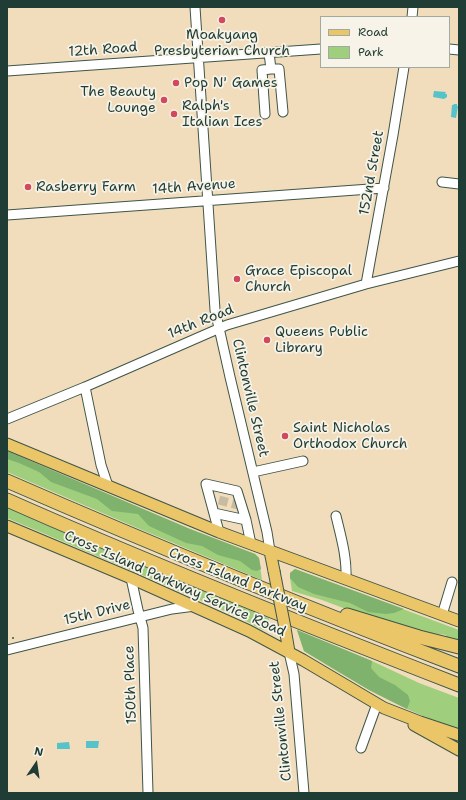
<!DOCTYPE html>
<html>
<head>
<meta charset="utf-8">
<style>
  body { margin:0 }
  #map { position:relative; width:466px; height:800px; overflow:hidden; background:#f1dcbc; font-family:"Shantell Sans",sans-serif }
  canvas { display:block }
  .frame { position:absolute; inset:0; border:8px solid #1f3d34; pointer-events:none }
  .legend { position:absolute; left:320px; top:16px; width:130px; height:52px; box-sizing:border-box; background:#f7f3e8; border:1px solid #a1aaa0; margin:0; padding:5px 7px; list-style:none; font-size:12px; color:#1f3d34 }
  .legend li { display:flex; align-items:center; gap:8px; height:20px }
  .legend b { width:20px; border:1px solid #a1aaa0 }
  .north { position:absolute; left:16px; top:744px; width:40px; height:40px; -webkit-text-stroke:3px #f7f3e8; paint-order:stroke; rotate:13deg; font-size:11px; font-weight:700; line-height:16px; text-align:center; color:#1f3d34 }
  .north::after { content:''; display:block; margin:auto; width:14px; height:18px; background:#1f3d34; clip-path:polygon(50% 0,100% 100%,50% 72%,0 100%) }
</style>
</head>
<body>
<div id="map">
<canvas width="466" height="800"></canvas>
<div class="frame"></div>
<ul class="legend">
<li><b style="height:5px;background:#ebc669"></b>Road</li>
<li><b style="height:11px;background:#9fcf7d"></b>Park</li>
</ul>
<div class="north">N</div>
</div>
<script>
const c = document.querySelector('canvas').getContext('2d');
c.lineJoin = 'round';
function fillPath(path, color) { c.fillStyle = color; c.fill(path, 'evenodd'); }
function stroke(path, color, width, dash) { c.strokeStyle = color; c.lineWidth = width; c.lineCap = dash ? 'butt' : 'round'; c.setLineDash(dash || []); c.stroke(path); }
function write(font, color, halo, rows, align = 'center') {
  c.font = font + ' "Shantell Sans",sans-serif'; c.lineWidth = 3.5; c.setLineDash([]); c.textBaseline = 'middle'; c.strokeStyle = halo; c.fillStyle = color; for (const [text, x, y, turn = 0] of rows) {
    c.save(); c.translate(x, y); c.rotate((+turn || 0) * Math.PI / 180); c.textAlign = isNaN(turn) ? turn : align; if (halo) c.strokeText(text, 0, 0); c.fillText(text, 0, 0); c.restore();
  }
}
fillPath(new Path2D(`
  M7 451 190 529 255 554 259 558 262 580 135 527 7 472Z
  M7 508 100 548 269 618C270 625 270 629 263 630L236 616 147 577 7 518Z
  M295 569 459 630V643L446 640V635L422 632 359 614 322 600 292 591 290 578V573Z
  M297 630 372 661 419 683 459 698V729C403 712 353 681 304 651Z`), '#9fcf7d');
fillPath(new Path2D(`
  M7 451 190 529 255 554 259 558 261 569 257 571 252 570 240 561 218 555 202 546 186 543 149 526 138 514 112 511 97 499 51 482 39 472 19 463 7 459Z
  M295 569 404 609 394 613 386 614 368 612 350 603 314 594 298 587 290 578V573Z
  M297 630 372 661 371 668 379 677 395 685 408 695 410 701 407 709 369 690 304 651Z`), '#7fb26c');
fillPath(new Path2D(`
  M434 91 446 92 445 94H447V97L444 99 433 97Z
  M454 104H457V106H458L456 118 451 117 452 105H453Z
  M86 741H99L98 748H86Z
  M69 742 70 749H57V743Z`), '#55c3c9');
stroke(new Path2D(`
  M219 500 238 505`), '#c7bca1', 9, [9, 4.5]);
const minor = new Path2D(`
  M195 7 215 310 230 377 267 532 270 551
  M412 17 413 7
  M449 49 459 50
  M271 69H279L283 112
  M7 71 321 49
  M265 114 262 70 271 69 269 53
  M442 182 459 184
  M7 215 384 188
  M366 284 393 135 404 67
  M85 387 101 465 108 486
  M7 419 85 387 227 325 366 284 459 261
  M253 472 303 461
  M214 513 246 520
  M336 516C341 537 347 557 346 579
  M219 532 206 484 237 491 246 520 251 544
  M131 578 138 610 143 628 148 793
  M442 615 452 582
  M7 650 172 609 195 606
  M289 652 294 674 304 793
  M361 748 377 704`);
const major = new Path2D(`
  M7 444 219 532 459 621
  M7 526 131 578 249 631 303 660 384 708 420 722 459 735
  M270 551 274 571
  M285 628 289 652
  M414 725 459 750`);
const highway = new Path2D(`
  M7 481C156 546 307 608 459 666
  M7 500C156 566 307 626 459 685
  M347 615 419 637 459 647`);
stroke(minor, '#3e5548', 11);
stroke(major, '#3e5548', 13);
stroke(highway, '#3e5548', 15);
stroke(new Path2D(`
  M12 638H14`), '#3e5548', 1.5, [3, 3]);
stroke(minor, '#fff', 9);
stroke(major, '#ebc669', 11);
stroke(highway, '#ebc669', 13);
const majorBridge = new Path2D(`
  M274 571 285 628`);
stroke(majorBridge, '#3e5548', 13, []);
stroke(majorBridge, '#ebc669', 11);
for (const [x, y, r, color] of [
  [222,20,4,"#d1495b"],
  [176,83,4,"#d1495b"],
  [164,100,4,"#d1495b"],
  [174,114,4,"#d1495b"],
  [28,187,4,"#d1495b"],
  [237,279,4,"#d1495b"],
  [267,340,4,"#d1495b"],
  [285,436,4,"#d1495b"]
]) { const dot = new Path2D(); dot.arc(x, y, r, 0, 2 * Math.PI); c.fillStyle = color; c.fill(dot); stroke(dot, '#f7f3e8', 1.5); }
write('14px', '#1f3d34', '#f7f3e8', [
  ["Moakyang",222,35,"center"],
  ["Presbyterian Church",222,51,"center"],
  ["Pop N' Games",184,83],
  ["The Beauty",156,92,"right"],
  ["Lounge",156,108,"right"],
  ["Ralph's",182,106],
  ["Italian Ices",182,122],
  ["Rasberry Farm",36,187],
  ["Grace Episcopal",245,271],
  ["Church",245,287],
  ["Queens Public",275,332],
  ["Library",275,348],
  ["Saint Nicholas",293,428],
  ["Orthodox Church",293,444]
], 'left');
write('14px', '#1f3d34', '#f7f3e8', [
  ["12th Road",103,50,-4],
  ["152nd Street",372,173,-80],
  ["14th Avenue",194,187,-4],
  ["14th Road",201,322,-22],
  ["Clintonville Street",250,398,77],
  ["Cross Island Parkway",238,580,22],
  ["Cross Island Parkway Service Road",175,584,24],
  ["15th Drive",97,613,-14],
  ["150th Place",131,685,-92],
  ["Clintonville Street",281,721,-96]
]);
</script>
</body>
</html>
